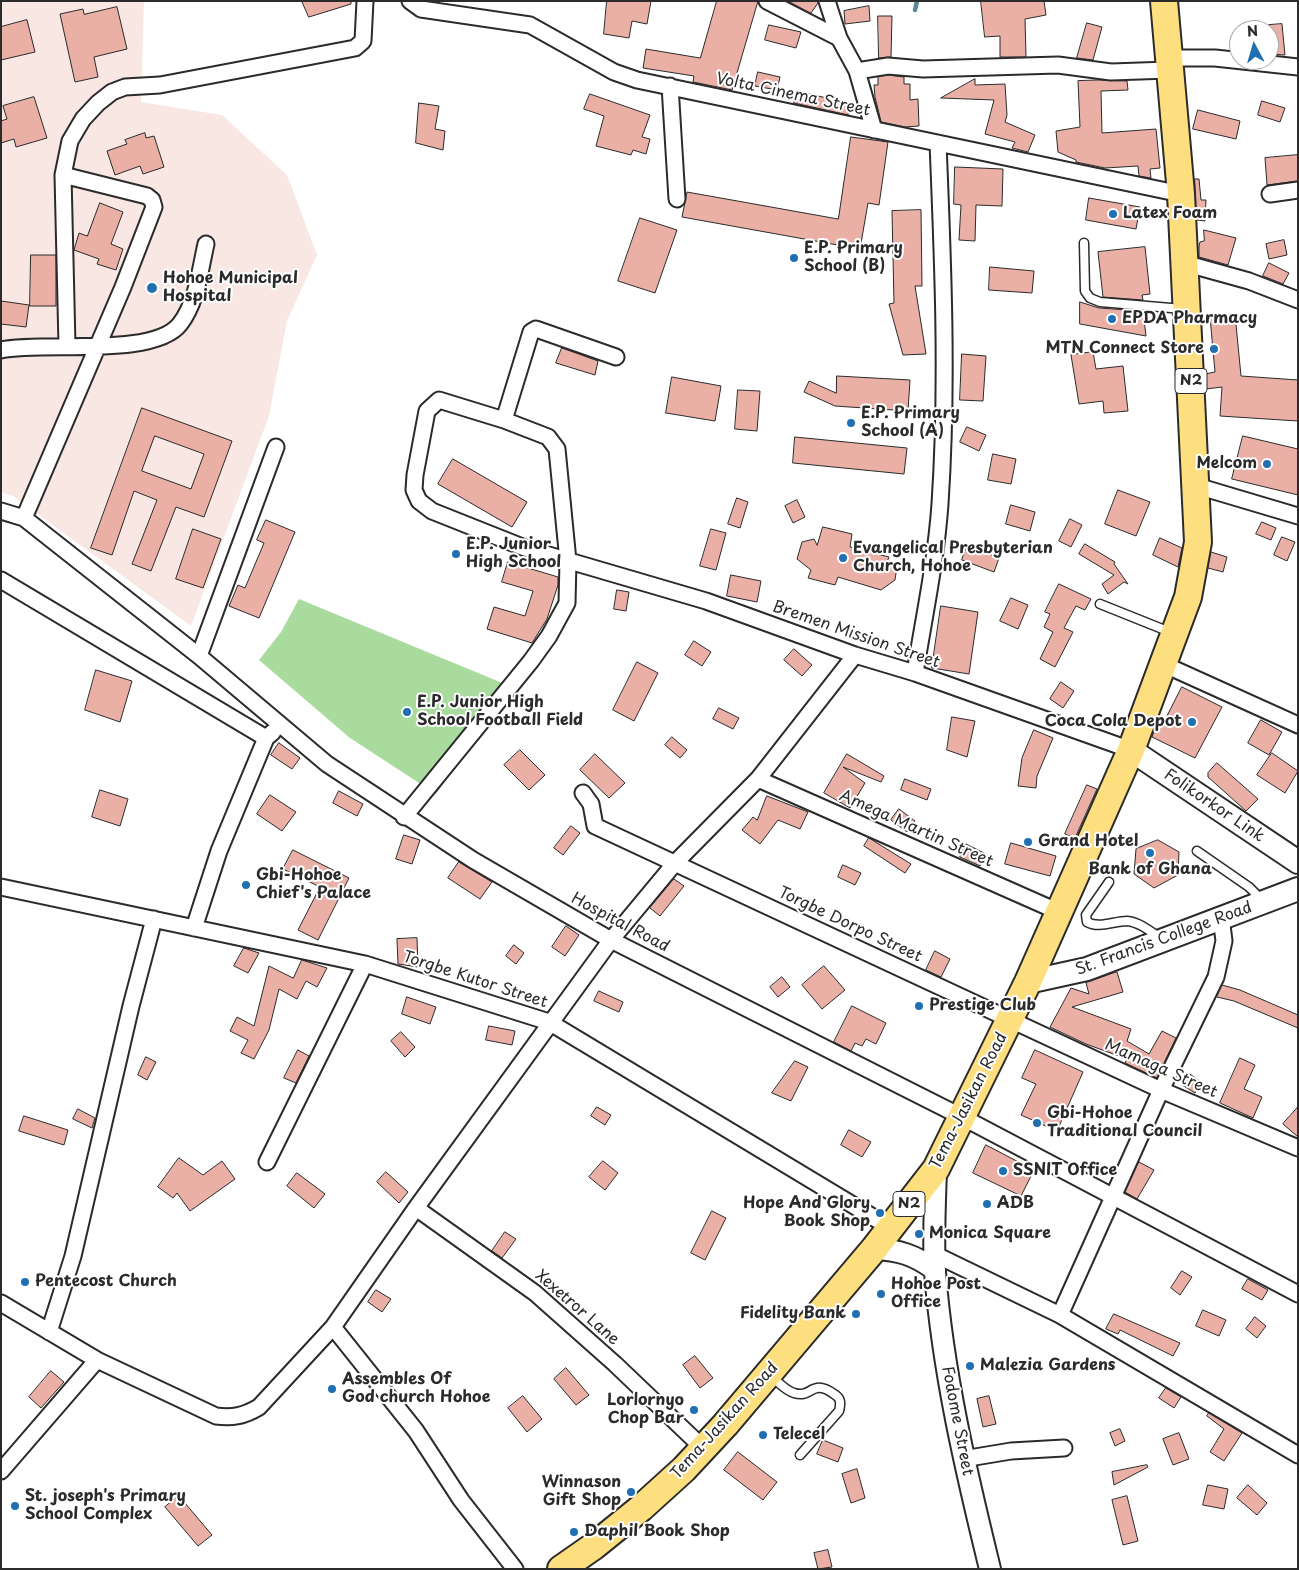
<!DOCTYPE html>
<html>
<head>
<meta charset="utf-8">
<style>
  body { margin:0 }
  #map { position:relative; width:1299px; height:1570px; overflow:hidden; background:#fff; font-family:"Playpen Sans",sans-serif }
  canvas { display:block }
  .frame { position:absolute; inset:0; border:2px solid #2b2b2b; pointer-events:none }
  .north { position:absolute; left:1229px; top:20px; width:50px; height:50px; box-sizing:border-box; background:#fff; border:1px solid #aaa; border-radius:50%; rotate:354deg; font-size:14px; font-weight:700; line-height:20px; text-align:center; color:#2b2b2b }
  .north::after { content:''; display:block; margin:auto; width:18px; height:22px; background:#1f6fb2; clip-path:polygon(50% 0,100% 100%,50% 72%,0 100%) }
</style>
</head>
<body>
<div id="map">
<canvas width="1299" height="1570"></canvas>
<div class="frame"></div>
<div class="north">N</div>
</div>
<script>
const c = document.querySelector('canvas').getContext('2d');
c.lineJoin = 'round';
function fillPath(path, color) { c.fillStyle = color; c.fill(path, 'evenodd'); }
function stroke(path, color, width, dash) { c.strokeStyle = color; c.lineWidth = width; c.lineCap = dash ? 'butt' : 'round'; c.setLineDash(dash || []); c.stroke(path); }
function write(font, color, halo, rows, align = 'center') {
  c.font = font + ' "Playpen Sans",sans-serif'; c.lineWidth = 4; c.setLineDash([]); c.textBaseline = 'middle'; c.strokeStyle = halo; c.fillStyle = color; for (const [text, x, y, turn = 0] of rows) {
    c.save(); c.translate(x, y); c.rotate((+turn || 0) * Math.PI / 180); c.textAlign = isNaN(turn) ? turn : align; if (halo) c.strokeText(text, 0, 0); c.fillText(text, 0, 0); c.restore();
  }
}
fillPath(new Path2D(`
  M1 1H144L141 102 222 115 287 175 317 255 287 321 269 416 191 626 13 496 1 492Z`), '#f9e7e4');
fillPath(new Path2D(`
  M299 599 512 687 436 794 350 738 259 660 281 632Z`), '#a8db9d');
stroke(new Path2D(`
  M915 10 917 1`), '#5a8893', 4.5);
const building = new Path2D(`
  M302 1H351V4L309 17Z
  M607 1H651L647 24 632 21 629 38 604 34Z
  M717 1H758L732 90 693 82 694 76 643 68 646 49 700 58Z
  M788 1H818V3L811 13Z
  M981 1H1044L1046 15 1025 19 1026 57H1000V36L985 37Z
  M869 6 870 21 845 24 844 11Z
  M117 7 127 49 94 57 98 77 75 82 60 14 83 9 84 14Z
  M878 16H892L891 57 879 58Z
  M27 20 35 52 1 60V27Z
  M1087 23 1102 27 1093 60 1077 58Z
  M1282 24 1285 55 1269 54V25Z
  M769 25 801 32 796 48 765 40Z
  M758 72 780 77 777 90 755 86Z
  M888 75 904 77V84H910V100L918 99 919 126 905 127 881 122 875 97 874 85H878V77Z
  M975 79V85L1005 84 1007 115 1005 122 1035 135 1028 152 1012 148 1015 142 985 134 994 100 941 98Z
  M1099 80 1127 81 1128 90 1101 91 1102 133 1156 129 1160 168 1150 169 1151 178 1139 176 1138 166 1105 168 1076 162V160L1058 152 1056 131 1080 127 1078 81Z
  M796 91 849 103 848 115 794 103Z
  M590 94 650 115 642 137 650 139 646 154 633 150 631 155 596 146 604 116 584 109Z
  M34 97 47 138 16 147 14 139 1 143V121L7 119 3 106Z
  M1262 101 1285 108 1280 122 1258 115Z
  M419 103 439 106 435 129 445 131 443 150 416 143Z
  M1198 110 1240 121 1236 139 1193 129Z
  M145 133 146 138 154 136 164 167 143 174 140 166 115 175 107 151 127 144 125 140Z
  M851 137 888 142 879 205 868 203 860 249 682 217 687 192 838 219Z
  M1298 155V181L1267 185 1265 158Z
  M955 167 1003 169 1002 206 976 205 975 241 959 240 961 205 954 204Z
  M1195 179H1199L1201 200H1206L1205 221 1197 220Z
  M1089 198 1140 207 1136 229 1086 220Z
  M100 203 123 212 111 244 123 249 116 270 97 264 99 259 74 250 79 233 87 236Z
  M921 210 922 286H915L926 354 903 355 889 304 894 303 892 211Z
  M640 218 677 230 655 293 618 281Z
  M1204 230 1236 238 1228 265 1199 257V246L1200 242 1204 241Z
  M1284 240 1287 255 1269 259 1266 244Z
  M1145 247 1150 294 1142 295 1143 300 1103 297 1098 252Z
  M31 255H56V306H30Z
  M1269 263 1289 273 1283 284 1263 276Z
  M990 267 1034 271 1032 293 989 290Z
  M1 301 29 305 26 327 1 324Z
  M1080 302 1099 308 1143 311 1146 336 1080 324Z
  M1235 314 1241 376 1298 380V421L1220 416 1222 387 1206 389 1205 374 1215 372 1210 317Z
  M562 348 598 361 595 375 556 363Z
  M1093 352 1096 369 1123 366 1128 411 1104 413 1103 401 1079 404 1071 355Z
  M962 354 986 356 983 401 960 400Z
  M837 376 910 380 908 411 835 406 804 392 809 381 836 393Z
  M672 377 721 386 715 421 666 413Z
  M738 390 760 391 757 431 735 429Z
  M142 408 232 441 204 517 176 507 151 571 132 564 157 500 134 491 112 555 91 548ZM155 436 204 454 191 489 142 471Z
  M967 427 986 435 979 451 960 442Z
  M1243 436 1298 449V495L1232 479Z
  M795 437 907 448 904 474 793 463Z
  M993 454 1016 459 1011 484 988 480Z
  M453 459 527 502 512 527 438 484Z
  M1118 490 1150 502 1136 536 1105 524Z
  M737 498 748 502 740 528 728 524Z
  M797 500 805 517 793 523 785 506Z
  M1011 505 1035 512 1030 531 1006 524Z
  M1070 519 1082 525 1071 547 1059 541Z
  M266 520 295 532 259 618 229 606 238 585 245 588 264 543 257 540Z
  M1262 522 1276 528 1271 540 1256 534Z
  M823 527 852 534 850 547 889 557 887 562 897 566 895 580 881 590 838 577 835 585 808 578 811 570 797 559 802 542 814 539 817 545Z
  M193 529 221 539 203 588 176 579Z
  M711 529 726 533 716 570 700 566Z
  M1282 537 1295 542 1287 561 1274 555Z
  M1160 538 1182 548 1178 567 1153 555Z
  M1085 544 1115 562 1114 564 1128 584 1124 582 1108 594 1102 584 1114 575 1079 554Z
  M967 546 999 558 994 572 962 560Z
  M1211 552 1227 557 1223 572 1208 568Z
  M508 562 558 577V585L547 619 532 643 487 629 494 607 525 616 533 591 502 582Z
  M731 575 761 581 757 602 727 596Z
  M1059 584 1091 599 1085 610 1076 606 1064 628 1073 632 1055 667 1040 659 1053 632 1044 627 1050 614 1045 612Z
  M617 590 629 592 626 611 614 609Z
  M1011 598 1028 605 1018 629 1000 621Z
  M941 606 978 612 969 674 932 668Z
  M694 641 711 652 702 666 685 655Z
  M794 649 812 665 802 676 784 660Z
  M637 662 658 673 634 721 613 710Z
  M96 670 132 681 120 722 85 710Z
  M1061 682 1074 691 1063 708 1050 699Z
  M1182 687 1222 707 1195 758 1152 737 1159 718 1164 721Z
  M719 708 739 718 733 729 713 719Z
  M952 717 975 721 967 757 947 750Z
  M1261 720 1282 732 1269 755 1248 743Z
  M1034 730 1053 738 1037 776 1036 788 1018 786 1022 758Z
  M672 737 687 750 680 758 665 745Z
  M279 743 300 758 292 769 271 755Z
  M520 750 545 775 529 790 504 765Z
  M1272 753 1298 771 1285 793 1257 775Z
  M595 754 625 783 609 798 580 770Z
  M847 754 884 776 881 782 843 767 865 783 850 808 824 793Z
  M1217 763 1258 799 1246 811 1208 777V773Z
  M905 779 931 789 927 800 901 790Z
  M1087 785 1097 789 1075 838 1065 834Z
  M100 790 128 799 120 826 92 817Z
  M339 791 363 804 357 816 333 803Z
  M270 795 296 812 282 831 257 814Z
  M767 796 808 812 800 829 778 820 760 844 742 830 753 817 757 820Z
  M899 809 915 821 907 832 891 820Z
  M571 826 580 833 563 855 554 848Z
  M404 835 420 840 412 864 396 859Z
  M869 838 911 864 905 873 864 846Z
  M1158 840 1179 852 1178 875 1154 888 1134 874 1136 849Z
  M1011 843 1056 856 1050 876 1005 864Z
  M966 844 986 854 980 866 960 857Z
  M293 850 349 878 318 940 298 930 320 887 283 869Z
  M459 862 492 882 480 899 448 878Z
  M843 865 861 873 855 885 838 877Z
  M674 879 684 886 660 916 650 908Z
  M566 926 579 935 565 956 552 947Z
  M417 938 418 967 398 964 397 939Z
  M514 945 524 953 516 964 506 956Z
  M244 948 259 953 248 973 234 966Z
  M935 951 950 959 941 977 926 970Z
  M302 960 327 968 317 987 306 981 297 999 279 989 269 1030 254 1059 241 1053 248 1040 230 1031 237 1017 254 1026 269 966 293 978Z
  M824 966 845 990 822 1009 802 985Z
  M1117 972 1123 992 1072 1007 1131 1029 1127 1041 1149 1054 1162 1031 1176 1038 1157 1078 1125 1063 1127 1059 1086 1044 1050 1027 1071 988 1089 994 1086 983Z
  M782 977 790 987 778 997 770 987Z
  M1222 985 1240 990 1298 1015V1028L1234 1001 1217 997Z
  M599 991 623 1002 619 1012 594 1001Z
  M407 997 436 1007 430 1024 402 1014Z
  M852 1006 886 1023 876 1044 866 1039 862 1046 855 1043 851 1051 834 1042Z
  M489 1026 515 1031 512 1045 486 1040Z
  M401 1032 415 1047 405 1057 391 1041Z
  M298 1050 309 1056 296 1083 284 1078Z
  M1035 1050 1083 1072 1057 1131 1021 1115 1036 1084 1022 1078Z
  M146 1057 156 1062 147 1080 138 1075Z
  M1240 1058 1255 1065 1244 1089 1262 1097 1253 1118 1220 1103Z
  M795 1061 808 1067 791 1101 772 1093Z
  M1190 1074 1202 1083 1195 1093 1182 1085Z
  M597 1107 611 1115 605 1125 591 1116Z
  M1298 1107V1137L1283 1124Z
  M78 1109 95 1118 92 1128 73 1119Z
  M24 1116 68 1130 64 1145 19 1131Z
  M849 1130 871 1142 862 1157 841 1145Z
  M986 1145 1034 1170 1021 1196 973 1173Z
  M179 1158 203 1175 222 1161 235 1179 190 1211 177 1193 173 1198 158 1187Z
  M603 1161 618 1173 605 1190 589 1177Z
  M1139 1162 1154 1170 1137 1199 1125 1192Z
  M386 1172 408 1192 399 1203 377 1182Z
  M297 1173 325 1194 314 1208 287 1186Z
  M712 1211 726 1218 705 1260 691 1253Z
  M505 1232 516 1239 502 1258 492 1251Z
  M1182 1271 1192 1277 1180 1295 1171 1288Z
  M1248 1279 1268 1290 1262 1300 1242 1289Z
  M376 1290 391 1299 382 1312 368 1302Z
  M1203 1310 1226 1320 1219 1336 1196 1326Z
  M1114 1314 1180 1343 1173 1356 1120 1330 1118 1334 1106 1329Z
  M1255 1317 1266 1326 1257 1338 1246 1329Z
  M695 1356 713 1378 700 1388 683 1365Z
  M566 1368 589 1395 576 1405 554 1379Z
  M51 1371 64 1382 41 1408 29 1397Z
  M1166 1388 1181 1397 1174 1408 1159 1398Z
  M523 1396 542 1419 527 1432 508 1408Z
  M989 1396 996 1424 983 1427 977 1399Z
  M1209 1413 1242 1433 1224 1461 1210 1452 1224 1429 1207 1416Z
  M1120 1429 1125 1441 1115 1446 1110 1433Z
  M1179 1433 1189 1459 1173 1465 1163 1439Z
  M823 1440 843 1448 838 1462 817 1454Z
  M738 1452 777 1482 763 1500 724 1470Z
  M1147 1465 1148 1467 1114 1485 1112 1472Z
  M857 1469 865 1498 851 1503 842 1474Z
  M1208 1485 1228 1489 1224 1509 1203 1505Z
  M1248 1485 1267 1503 1257 1515 1237 1498Z
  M179 1496 212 1535 198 1546 165 1507Z
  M1127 1496 1138 1541 1123 1545 1112 1500Z
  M828 1550 832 1567 818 1569 814 1553Z`);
fillPath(building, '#eab0a6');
stroke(building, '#2b2b2b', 1);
const service = new Path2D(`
  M1084 243 1085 291 1090 298 1100 302 1183 309
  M1100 604 1170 632
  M1197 851 1249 887 1262 900
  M1109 882 1086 915 1087 922C1099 929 1114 921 1127 921 1139 922 1150 931 1160 938
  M772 1377C778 1382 786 1391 794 1393 812 1399 811 1378 834 1394 841 1398 841 1403 839 1411L800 1455`);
const minor = new Path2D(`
  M410 1 421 9 530 25 614 72 637 80 1181 194
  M767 1 839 38 857 71 874 130
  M827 1 839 38
  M1168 58H1215L1298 67
  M857 71 888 66 923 69 1058 65 1111 72 1169 70
  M670 86 677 199
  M1270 194 1298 190
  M1184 263 1249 281 1298 300
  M67 346 63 175 70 141 83 119 98 103 112 92 125 87 160 85 355 48 363 41 365 1
  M1 350C43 341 154 358 180 324 197 302 200 270 206 244
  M616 357 536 329 531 332 504 420 439 400 427 411 415 475 414 490 419 501 432 511 525 548 706 601 855 655 915 673 1131 750
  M1197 486 1298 516
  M1 511 24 518 199 656 327 764 473 860 611 940 962 1117 1298 1294
  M24 518 123 287 154 207 152 200 147 196 63 175
  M1 580 266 738
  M199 656 276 447
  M1163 664 1298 725
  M915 673C924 617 936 561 940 504 948 384 943 264 938 143
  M758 779 1059 912
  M583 793 591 804 595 826 1161 1090 1298 1148
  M404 817 531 661 549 636 567 603 568 561 557 449 548 437 504 420
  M1 887 365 964 549 1022 891 1228
  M194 928 219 851 266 738 273 732
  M267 1162 365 964
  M416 1208 535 1293 615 1364 703 1448
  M934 1254 1060 1315 1298 1455
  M1 1303 97 1360 216 1416C233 1418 244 1416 259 1407L333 1327 416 1208 611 940 675 863 758 779 855 655
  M1060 1315 1161 1090 1216 977 1224 941 1221 917
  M333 1327 416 1431 461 1500 515 1569
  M49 1332 73 1256 131 1006 154 919
  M963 1459 1011 1451 1064 1448
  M1 1471 97 1360`);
const tertiary = new Path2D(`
  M936 1169C935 1204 933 1238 935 1272 943 1373 966 1471 990 1569
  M874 1249C899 1250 915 1255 935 1270`);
const secondary = new Path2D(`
  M1131 750 1298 862
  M1028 982 1087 969 1298 889`);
const trunk = new Path2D(`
  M561 1569 594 1546 641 1508 684 1469 725 1425 874 1249 936 1169 1028 982 1131 750 1188 597 1198 542 1181 194 1164 1`);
stroke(service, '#2b2b2b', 11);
stroke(minor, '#2b2b2b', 19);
stroke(tertiary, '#2b2b2b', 24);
stroke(secondary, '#2b2b2b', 26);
stroke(trunk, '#2b2b2b', 30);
stroke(service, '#fff', 8);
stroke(minor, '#fff', 15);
stroke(tertiary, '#fff', 20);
stroke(secondary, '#fff', 22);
stroke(trunk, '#fedf80', 26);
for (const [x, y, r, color] of [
  [1113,214,5,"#1f6fb2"],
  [794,258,5,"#1f6fb2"],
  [152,288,6,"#1f6fb2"],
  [1112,319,5,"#1f6fb2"],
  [1214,349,5,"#1f6fb2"],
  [851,423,5,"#1f6fb2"],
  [1267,464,5,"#1f6fb2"],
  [456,554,5,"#1f6fb2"],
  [843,558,5,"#1f6fb2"],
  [407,712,5,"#1f6fb2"],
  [1192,722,5,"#1f6fb2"],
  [1028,842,5,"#1f6fb2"],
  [1150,853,5,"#1f6fb2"],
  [246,885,5,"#1f6fb2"],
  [919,1006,5,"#1f6fb2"],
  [1037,1123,5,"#1f6fb2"],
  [1003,1171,5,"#1f6fb2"],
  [987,1204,5,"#1f6fb2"],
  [880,1213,5,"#1f6fb2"],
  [919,1234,5,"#1f6fb2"],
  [25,1282,5,"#1f6fb2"],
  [881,1294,5,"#1f6fb2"],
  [856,1314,5,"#1f6fb2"],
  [970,1366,5,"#1f6fb2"],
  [332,1389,5,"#1f6fb2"],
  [694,1410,5,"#1f6fb2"],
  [763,1435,5,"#1f6fb2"],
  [631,1492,5,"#1f6fb2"],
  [15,1506,5,"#1f6fb2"],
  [574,1532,5,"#1f6fb2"]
]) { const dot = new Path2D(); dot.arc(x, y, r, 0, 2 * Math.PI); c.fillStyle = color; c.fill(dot); stroke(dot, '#fff', 2); }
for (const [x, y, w] of [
  [1191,381,32],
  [909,1204,32]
]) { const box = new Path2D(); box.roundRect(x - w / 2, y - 12.5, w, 25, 4); c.fillStyle = '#fff'; c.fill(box); stroke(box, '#2b2b2b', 1); }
write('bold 15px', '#2b2b2b', null, [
  ["N2",1191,381],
  ["N2",909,1204]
]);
write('16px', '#2b2b2b', '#fff', [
  ["Volta Cinema Street",793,95,12],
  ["Bremen Mission Street",856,635,19],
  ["Folikorkor Link",1214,806,34],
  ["Amega Martin Street",916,829,24],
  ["Hospital Road",620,923,28],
  ["Torgbe Dorpo Street",850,925,25],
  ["St. Francis College Road",1164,939,-20],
  ["Torgbe Kutor Street",475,980,18],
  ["Mamaga Street",1161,1069,24],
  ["Tema-Jasikan Road",969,1101,-63],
  ["Xexetror Lane",577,1308,41],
  ["Tema-Jasikan Road",725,1421,-48],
  ["Fodome Street",957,1421,79]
]);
write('bold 16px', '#2b2b2b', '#fff', [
  ["Latex Foam",1123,214],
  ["E.P. Primary",804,249],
  ["School (B)",804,267],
  ["Hohoe Municipal",163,279],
  ["Hospital",163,297],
  ["EPDA Pharmacy",1122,319],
  ["MTN Connect Store",1204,349,"right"],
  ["E.P. Primary",861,414],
  ["School (A)",861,432],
  ["Melcom",1257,464,"right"],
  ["E.P. Junior",466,545],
  ["High School",466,563],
  ["Evangelical Presbyterian",853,549],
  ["Church, Hohoe",853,567],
  ["E.P. Junior High",417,703],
  ["School Football Field",417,721],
  ["Coca Cola Depot",1182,722,"right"],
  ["Grand Hotel",1038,842],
  ["Bank of Ghana",1150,870,"center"],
  ["Gbi-Hohoe",256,876],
  ["Chief's Palace",256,894],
  ["Prestige Club",929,1006],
  ["Gbi-Hohoe",1047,1114],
  ["Traditional Council",1047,1132],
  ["SSNIT Office",1013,1171],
  ["Hope And Glory",870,1204,"right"],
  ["Book Shop",870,1222,"right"],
  ["ADB",997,1204],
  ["Monica Square",929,1234],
  ["Pentecost Church",35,1282],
  ["Hohoe Post",891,1285],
  ["Office",891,1303],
  ["Fidelity Bank",846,1314,"right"],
  ["Malezia Gardens",980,1366],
  ["Assembles Of",342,1380],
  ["God church Hohoe",342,1398],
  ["Lorlornyo",684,1401,"right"],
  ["Chop Bar",684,1419,"right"],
  ["Telecel",773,1435],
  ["Winnason",621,1483,"right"],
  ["Gift Shop",621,1501,"right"],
  ["St. joseph's Primary",25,1497],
  ["School Complex",25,1515],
  ["Daphil Book Shop",584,1532]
], 'left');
</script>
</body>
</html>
